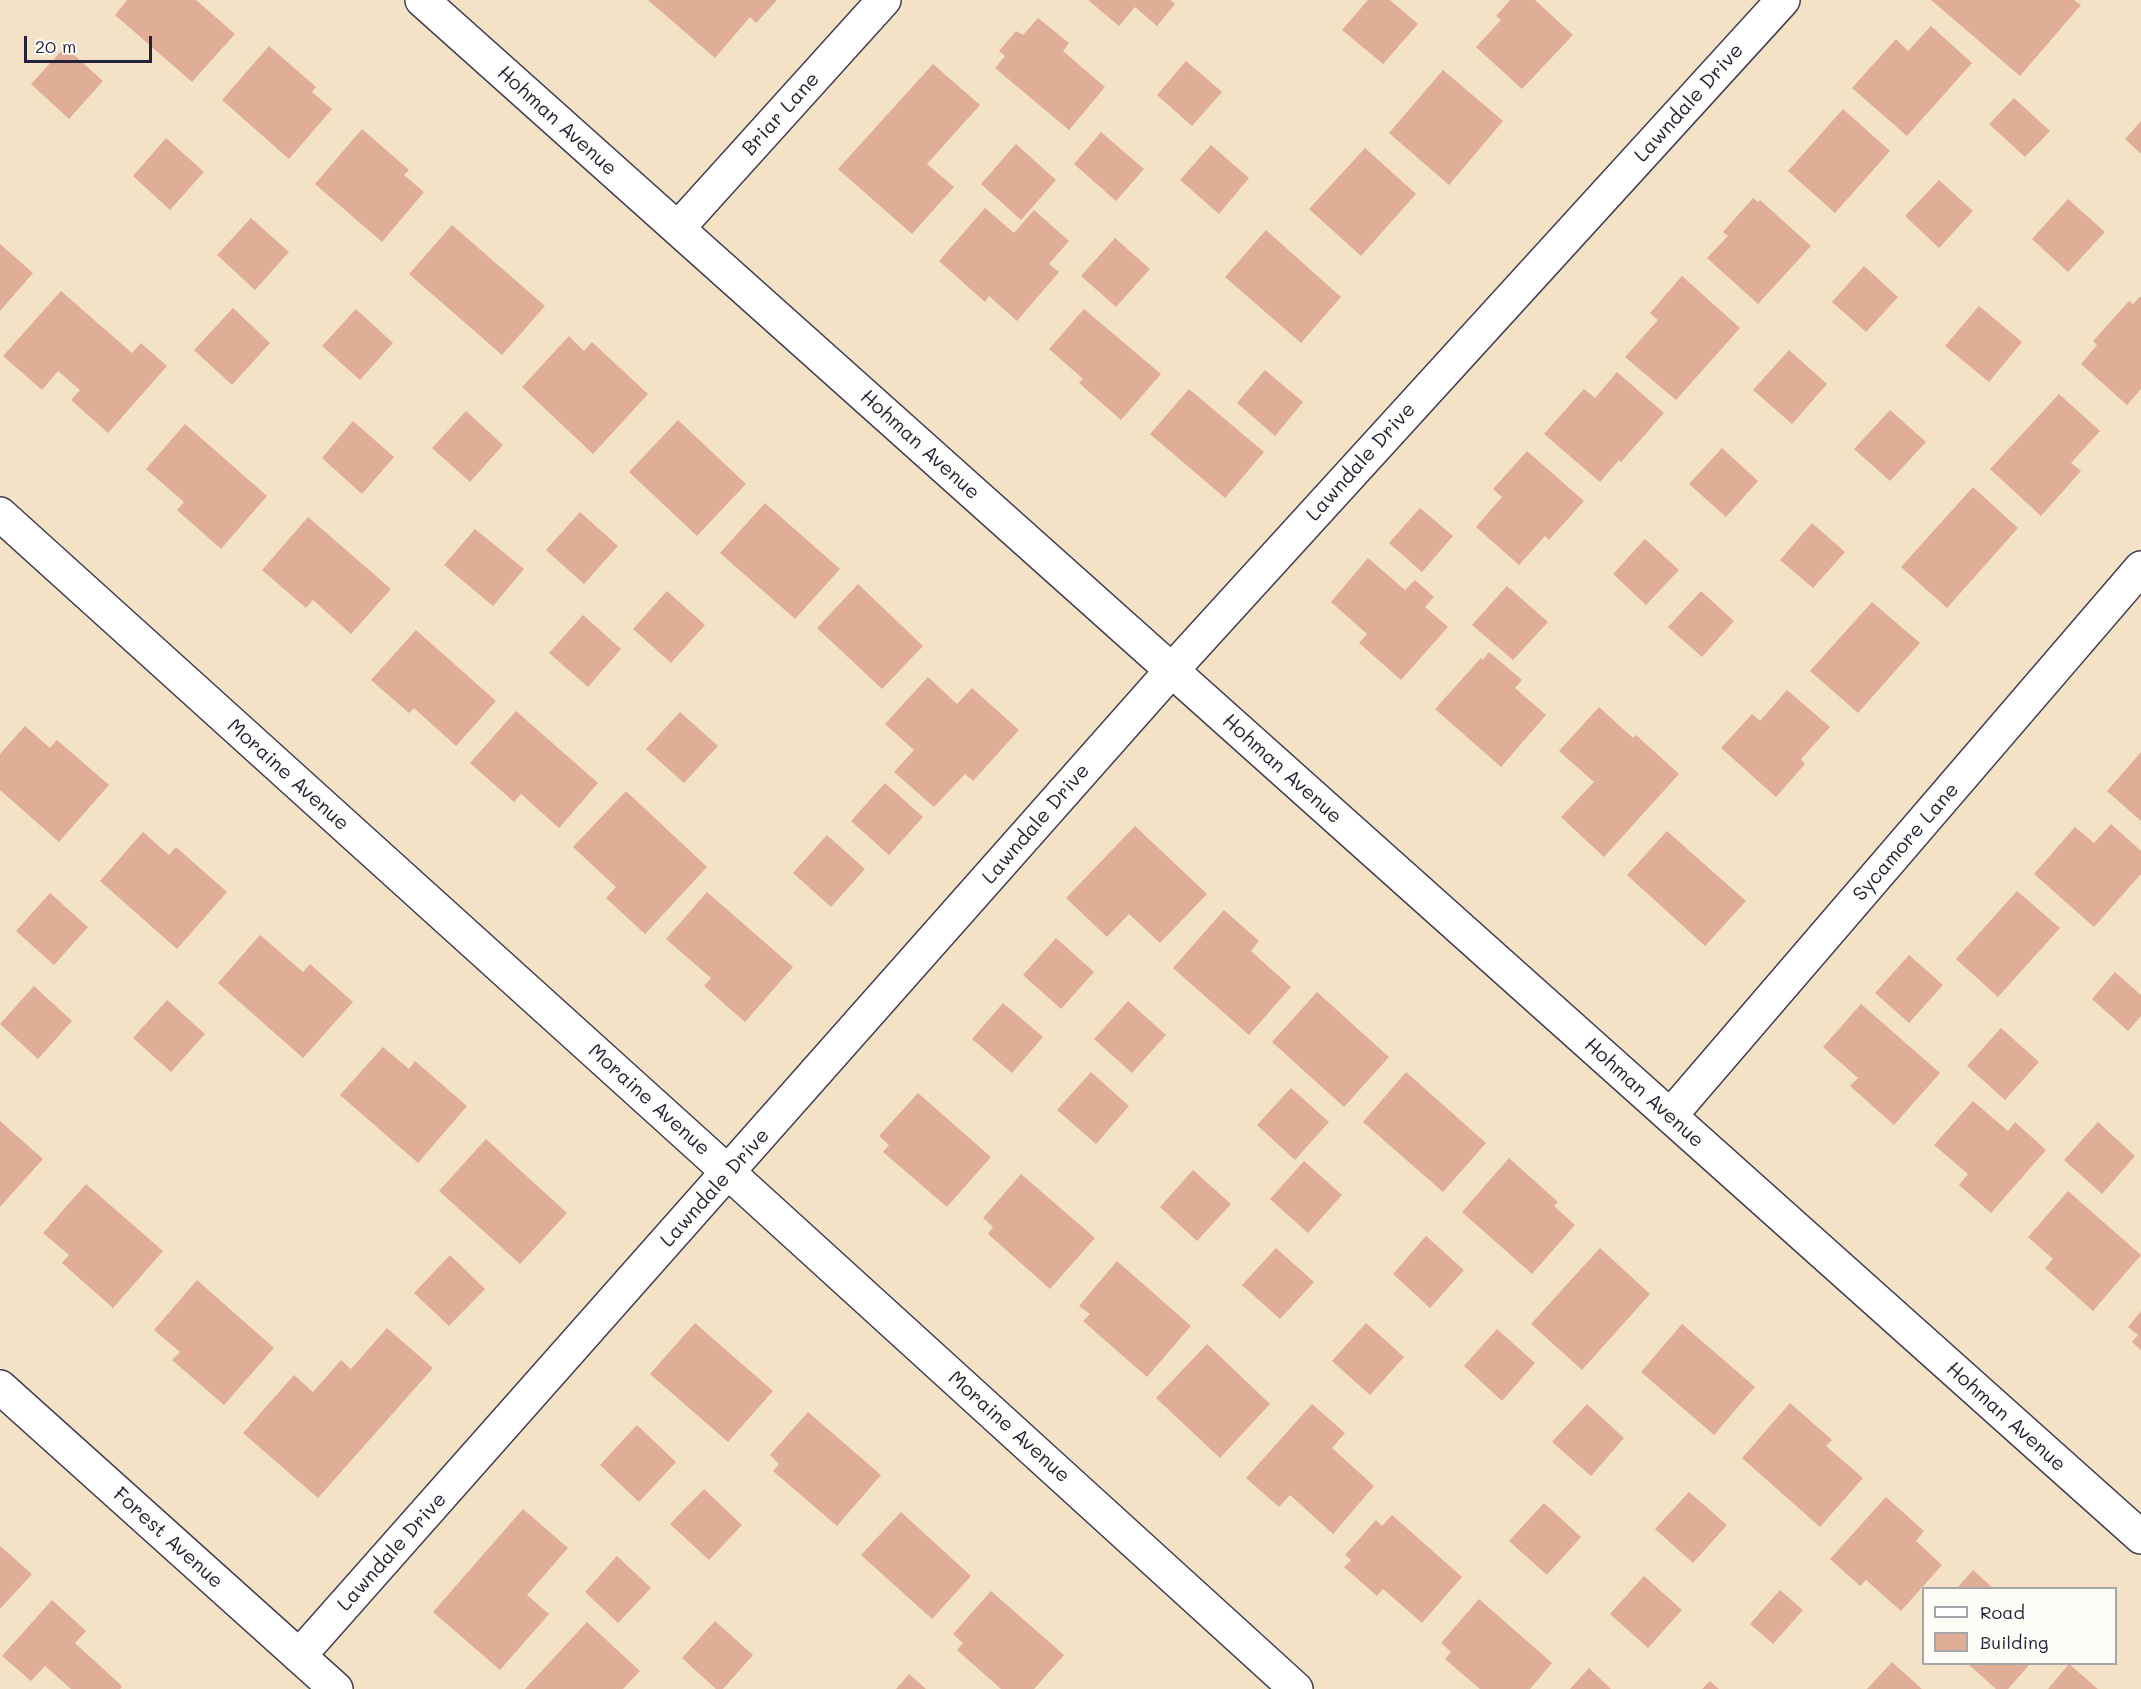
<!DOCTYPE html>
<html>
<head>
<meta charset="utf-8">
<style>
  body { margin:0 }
  #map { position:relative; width:2141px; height:1689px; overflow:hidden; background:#f3e2c6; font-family:Mali,sans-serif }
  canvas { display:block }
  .legend { position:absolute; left:1922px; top:1587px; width:195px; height:78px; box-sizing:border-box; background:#fdfcf7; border:2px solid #a5a5ac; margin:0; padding:8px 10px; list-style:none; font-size:18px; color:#22223b }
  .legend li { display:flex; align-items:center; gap:12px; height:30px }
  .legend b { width:30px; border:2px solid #a5a5ac }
  .scale { position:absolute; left:24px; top:36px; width:128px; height:27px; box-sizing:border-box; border:3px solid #22223b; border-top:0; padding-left:8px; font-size:18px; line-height:21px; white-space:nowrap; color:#22223b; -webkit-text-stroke:4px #fdfcf7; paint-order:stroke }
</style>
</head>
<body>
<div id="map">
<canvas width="2141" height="1689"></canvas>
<ul class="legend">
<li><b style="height:8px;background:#fff"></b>Road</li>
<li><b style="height:16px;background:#e0ae96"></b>Building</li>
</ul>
<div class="scale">20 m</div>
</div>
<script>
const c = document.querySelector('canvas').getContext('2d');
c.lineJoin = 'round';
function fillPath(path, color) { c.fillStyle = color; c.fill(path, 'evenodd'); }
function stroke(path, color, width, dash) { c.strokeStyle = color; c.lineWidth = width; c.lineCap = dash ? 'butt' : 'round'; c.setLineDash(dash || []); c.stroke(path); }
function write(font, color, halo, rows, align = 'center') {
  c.font = font + ' Mali,sans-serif'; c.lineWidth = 4.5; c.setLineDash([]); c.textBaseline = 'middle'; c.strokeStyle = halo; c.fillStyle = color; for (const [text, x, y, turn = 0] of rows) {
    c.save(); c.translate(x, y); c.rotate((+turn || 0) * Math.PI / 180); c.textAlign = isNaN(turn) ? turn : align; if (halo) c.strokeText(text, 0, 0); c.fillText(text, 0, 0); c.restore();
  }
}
fillPath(new Path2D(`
  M127 0H196L235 34 192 82 115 15Z
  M648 0H777L756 23 750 17 715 58Z
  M1088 0H1170L1175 4 1157 26 1135 7 1119 26Z
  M1368 0H1390L1418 24 1383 64 1342 30Z
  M1510 0H1535L1573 35 1522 89 1476 47 1501 20 1496 16Z
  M1931 0H2074L2081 5 2020 76Z
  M1038 18 1069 43 1063 51 1105 87 1069 130 995 68 1005 56 999 51 1016 31 1023 35Z
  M1931 26 1972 63 1907 136 1852 88 1896 39 1908 51Z
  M269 46 316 87 312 92 332 109 289 159 222 100Z
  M65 47 103 81 69 119 31 84Z
  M1186 61 1222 92 1192 126 1157 95Z
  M933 64 980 105 927 164 954 187 912 234 838 169Z
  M1443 70 1503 121 1449 185 1389 133Z
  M2014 98 2050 131 2025 157 1989 124Z
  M1843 109 1890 151 1835 213 1788 171Z
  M2141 121V154L2125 139Z
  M362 129 409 170 404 175 424 192 382 242 315 184Z
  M1101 132 1144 169 1116 201 1074 164Z
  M166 138 204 172 170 210 133 176Z
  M1016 144 1056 180 1021 220 981 184Z
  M1211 145 1249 178 1219 214 1180 180Z
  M1365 148 1416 194 1361 256 1309 209Z
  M1939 180 1973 211 1939 248 1905 216Z
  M1753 198 1758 202 1760 200 1811 246 1758 304 1707 258 1728 236 1723 232Z
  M2068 199 2105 232 2068 272 2032 239Z
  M985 208 1014 233 1034 210 1069 241 1049 264 1059 272 1017 321 989 296 985 302 939 261Z
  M251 218 289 252 255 290 217 255Z
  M452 225 545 306 502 355 409 274Z
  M1266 230 1341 297 1301 343 1225 277Z
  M1115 238 1150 269 1116 307 1081 276Z
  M0 244 33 273 0 311Z
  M1864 266 1898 297 1866 332 1832 302Z
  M1682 276 1740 328 1676 400 1625 357 1658 320 1650 313Z
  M61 291 132 353 141 343 167 366 108 433 71 400 80 390 58 371 42 390 3 356Z
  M2141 296V389L2127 405 2081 364 2097 345 2093 341 2129 301 2133 304Z
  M1979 306 2022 342 1989 382 1945 346Z
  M233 308 270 343 232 385 194 350Z
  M356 309 393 343 360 380 322 346Z
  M1084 309 1161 374 1121 420 1079 383 1083 379 1049 349Z
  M569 336 584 351 592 342 648 394 593 454 522 387Z
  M1789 350 1827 384 1792 424 1753 390Z
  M1265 370 1303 402 1275 436 1237 403Z
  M1617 372 1664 413 1621 462 1619 460 1600 482 1544 434 1584 389 1595 398Z
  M1189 389 1264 452 1225 498 1150 434Z
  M2059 394 2100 431 2071 463 2081 471 2041 516 1990 469Z
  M1890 410 1926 442 1890 481 1854 449Z
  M466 411 503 445 470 482 432 448Z
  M678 420 746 484 697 536 629 472Z
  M353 421 394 457 362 494 322 458Z
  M185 424 267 496 221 549 177 510 184 502 146 469Z
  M1722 448 1758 481 1726 517 1689 484Z
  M1527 451 1584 501 1549 540 1545 536 1519 565 1476 527 1502 497 1493 489Z
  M1973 487 2018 528 1947 608 1901 567Z
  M765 503 840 569 795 619 720 553Z
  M1420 508 1453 536 1422 572 1389 543Z
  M580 512 618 546 584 584 546 550Z
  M308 517 391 589 351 634 313 600 306 608 262 570Z
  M1812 523 1845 552 1813 588 1780 560Z
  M475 529 524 569 493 606 444 565Z
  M1645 539 1679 570 1646 605 1613 574Z
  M1368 558 1405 590 1415 580 1434 597 1425 607 1448 627 1401 680 1359 643 1367 634 1331 602Z
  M858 584 923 646 882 689 817 628Z
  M1507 586 1548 622 1513 660 1472 625Z
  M667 591 705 625 671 663 633 629Z
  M1701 591 1734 621 1702 657 1668 627Z
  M1872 602 1920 643 1858 713 1810 671Z
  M583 615 621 649 588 687 549 653Z
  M416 630 496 701 456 746 414 708 409 713 371 680Z
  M1489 652 1522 680 1515 688 1546 715 1501 767 1435 709 1481 658 1483 660Z
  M928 677 957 704 972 688 1019 730 973 781 965 774 934 807 894 772 914 750 885 724Z
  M1787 690 1830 727 1801 759 1805 764 1776 797 1721 748 1752 714 1760 721Z
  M1599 707 1633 738 1636 735 1679 774 1604 857 1561 817 1594 782 1559 751Z
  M516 711 598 783 559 828 521 794 514 802 470 763Z
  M680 712 718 746 684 783 646 749Z
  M25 726 50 748 57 740 109 785 59 842 0 790V754Z
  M2141 752V821L2107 791Z
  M885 783 923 817 889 855 851 821Z
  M626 791 707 867 645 934 606 898 616 887 573 847Z
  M2111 824 2141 851V874L2094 927 2034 874 2075 827 2094 843Z
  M1135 826 1207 894 1160 943 1129 914 1107 937 1066 898Z
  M1667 831 1746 901 1705 946 1627 875Z
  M143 832 169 855 176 847 227 892 177 949 100 881Z
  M827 835 865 869 831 907 793 873Z
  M2017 891 2060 928 1998 997 1956 959Z
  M707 892 793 967 745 1022 704 986 711 978 666 939Z
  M50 893 88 927 54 965 16 931Z
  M1224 910 1259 941 1251 951 1291 987 1249 1035 1173 968Z
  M260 935 303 972 310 964 353 1002 303 1058 218 983Z
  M1056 938 1094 972 1061 1009 1023 975Z
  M1909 955 1943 985 1909 1023 1875 993Z
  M2115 972 2141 995V1016L2128 1031 2092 999Z
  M34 986 72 1021 38 1059 0 1024Z
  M1317 992 1389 1057 1344 1107 1272 1042Z
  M167 1000 205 1034 171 1072 133 1038Z
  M1128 1001 1166 1035 1132 1073 1094 1039Z
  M1003 1003 1043 1037 1012 1073 972 1039Z
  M1861 1004 1940 1073 1894 1125 1850 1086 1858 1078 1823 1047Z
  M2001 1028 2039 1062 2005 1100 1967 1066Z
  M383 1047 409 1069 415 1061 467 1106 418 1163 340 1095Z
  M1091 1072 1129 1106 1096 1144 1057 1110Z
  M1406 1072 1486 1143 1443 1192 1363 1122Z
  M1291 1088 1329 1122 1295 1160 1257 1125Z
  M918 1093 991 1157 947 1207 883 1152 889 1145 879 1136Z
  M1973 1101 2008 1131 2015 1122 2046 1150 1991 1213 1959 1185 1968 1174 1934 1145Z
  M0 1121 43 1159 0 1207Z
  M2098 1122 2135 1156 2102 1194 2064 1160Z
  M486 1139 567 1213 520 1264 439 1191Z
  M1509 1158 1558 1202 1554 1206 1575 1225 1532 1274 1462 1212Z
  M1304 1161 1342 1195 1308 1233 1270 1199Z
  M1193 1170 1231 1204 1197 1241 1160 1207Z
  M1021 1174 1095 1238 1050 1289 988 1234 993 1227 983 1218Z
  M86 1184 163 1251 113 1308 62 1263 69 1255 43 1233Z
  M2068 1191 2141 1255 2093 1311 2045 1268 2053 1259 2028 1237Z
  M1426 1236 1464 1270 1430 1308 1393 1274Z
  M1276 1248 1314 1282 1280 1319 1242 1285Z
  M1600 1248 1650 1294 1582 1370 1531 1324Z
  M450 1255 485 1289 449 1326 414 1293Z
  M1117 1261 1191 1326 1147 1377 1083 1321 1090 1314 1079 1306Z
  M197 1280 274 1348 224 1405 172 1360 180 1352 154 1330Z
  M2141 1311V1350L2132 1342 2138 1335 2128 1327Z
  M695 1323 773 1391 728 1442 650 1374Z
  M1366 1323 1404 1357 1370 1395 1332 1361Z
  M1682 1324 1755 1387 1714 1435 1641 1372Z
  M387 1328 433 1368 318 1498 243 1433 294 1375 313 1392 341 1360 351 1369Z
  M1497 1329 1535 1363 1502 1401 1464 1366Z
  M1207 1344 1270 1404 1220 1458 1156 1398Z
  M1790 1403 1832 1440 1826 1446 1863 1478 1820 1527 1742 1458Z
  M1312 1404 1345 1433 1332 1448 1374 1486 1333 1534 1290 1495 1279 1507 1246 1478Z
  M1587 1404 1624 1438 1591 1476 1552 1442Z
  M808 1412 881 1475 837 1526 773 1471 779 1464 770 1455Z
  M637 1425 676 1462 639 1502 600 1465Z
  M704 1489 742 1525 709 1560 670 1524Z
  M1689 1492 1727 1525 1693 1563 1655 1529Z
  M1886 1497 1924 1531 1916 1541 1942 1565 1901 1611 1866 1580 1860 1586 1830 1559Z
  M1544 1503 1581 1537 1547 1575 1509 1541Z
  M523 1509 568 1548 527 1595 549 1614 500 1670 433 1612Z
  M901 1512 971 1576 932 1619 861 1555Z
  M1392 1515 1462 1577 1422 1623 1383 1589 1377 1596 1344 1567 1351 1560 1345 1555 1376 1520 1382 1526Z
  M0 1546 32 1574 0 1609Z
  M617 1556 651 1588 618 1623 585 1592Z
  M1973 1570 1993 1588H1957Z
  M1644 1576 1682 1610 1648 1648 1610 1614Z
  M1780 1590 1803 1610 1773 1644 1750 1624Z
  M991 1591 1064 1655 1034 1689H1001L957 1650 963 1643 953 1634Z
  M1479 1599 1552 1663 1530 1689H1480L1445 1659 1451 1652 1441 1643Z
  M52 1600 86 1631 75 1643 122 1686 120 1689H71L45 1666 31 1681 2 1656Z
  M715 1621 753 1655 723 1689H716L682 1658Z
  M587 1622 640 1671 623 1689H525Z
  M1892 1662 1922 1689H1867Z
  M1968 1664H2030L2008 1689H1996Z
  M2069 1664 2098 1689H2048Z
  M1589 1668 1611 1689H1570Z
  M909 1674 926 1689H896Z
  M1710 1681 1719 1689H1702Z`), '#e0ae96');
const minor = new Path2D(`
  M422 0 2141 1537
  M678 228 884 0
  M0 514 729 1173 1296 1689
  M1670 1116 2141 568
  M0 1387 336 1689
  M299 1656 1172 670 1783 0`);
stroke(minor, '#413f50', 36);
stroke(minor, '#fff', 33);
write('20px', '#22223b', '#fdfcf7', [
  ["Lawndale Drive",1689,103,-48],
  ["Briar Lane",781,114,-48],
  ["Hohman Avenue",557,121,42],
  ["Hohman Avenue",920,445,42],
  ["Lawndale Drive",1361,462,-48],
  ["Hohman Avenue",1282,769,42],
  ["Moraine Avenue",288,775,42],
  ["Lawndale Drive",1036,824,-49],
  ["Sycamore Lane",1906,842,-49],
  ["Hohman Avenue",1644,1093,42],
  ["Moraine Avenue",649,1100,42],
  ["Lawndale Drive",715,1188,-48],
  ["Hohman Avenue",2006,1417,42],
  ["Moraine Avenue",1009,1427,42],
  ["Forest Avenue",168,1538,42],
  ["Lawndale Drive",392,1552,-48]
]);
</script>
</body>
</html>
